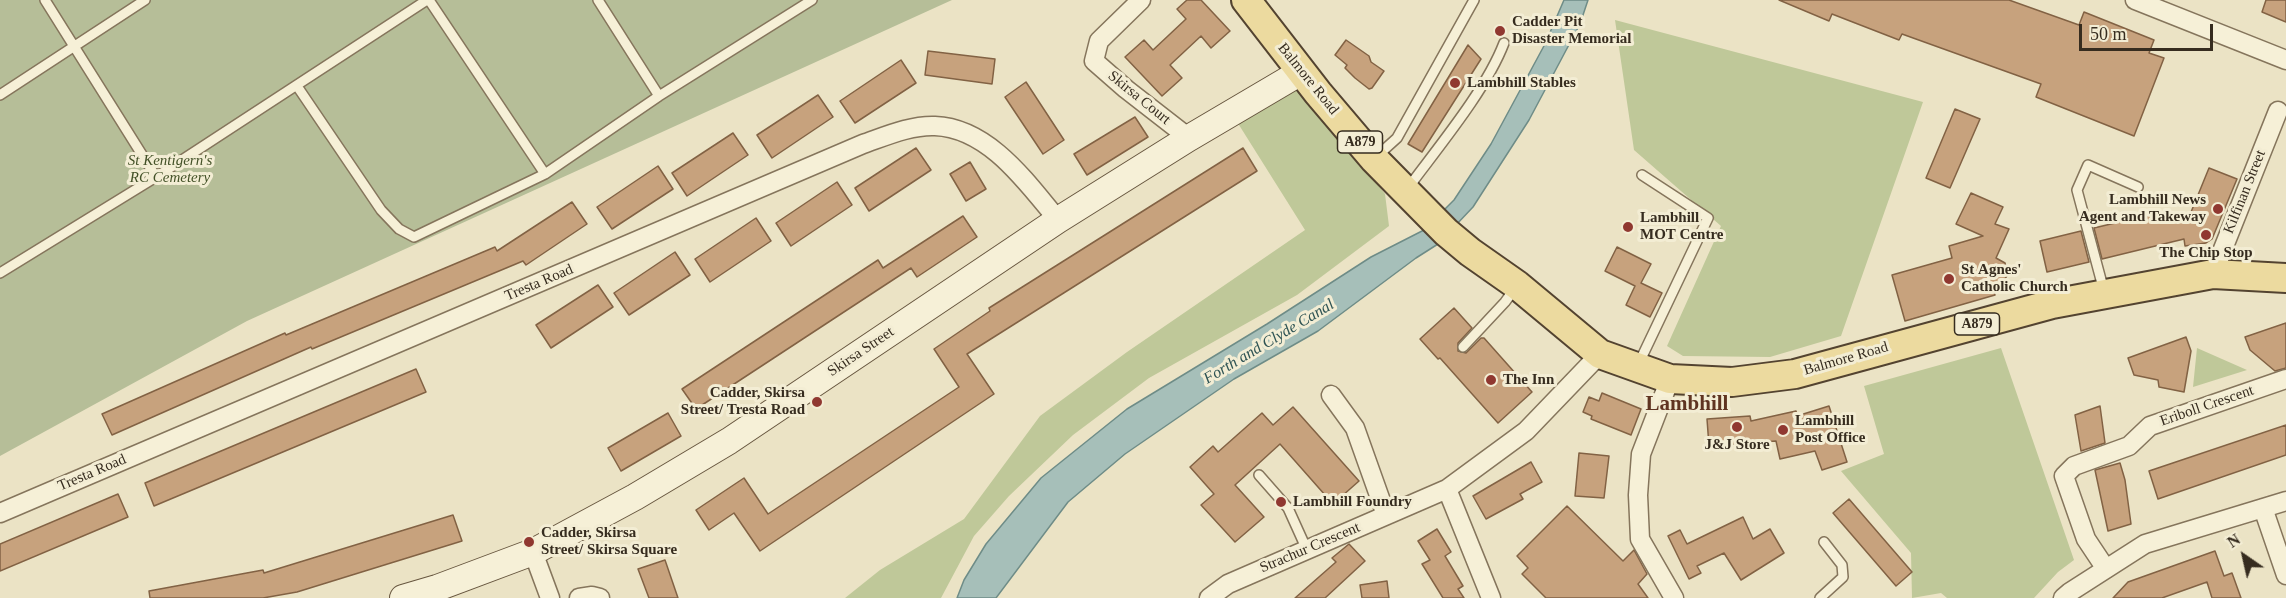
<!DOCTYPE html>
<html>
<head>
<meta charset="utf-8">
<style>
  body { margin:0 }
  #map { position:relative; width:2286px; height:598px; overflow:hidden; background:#ebe3c5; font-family:Georgia,serif }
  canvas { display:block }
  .north { position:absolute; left:2214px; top:526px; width:60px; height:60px; -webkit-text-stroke:4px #f3edd4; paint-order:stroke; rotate:326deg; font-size:16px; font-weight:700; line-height:24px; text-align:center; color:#362c1f }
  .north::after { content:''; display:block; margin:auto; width:21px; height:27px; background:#362c1f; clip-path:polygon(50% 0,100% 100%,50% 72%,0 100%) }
  .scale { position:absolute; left:2079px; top:24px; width:134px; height:27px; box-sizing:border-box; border:3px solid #362c1f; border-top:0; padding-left:8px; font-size:18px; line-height:21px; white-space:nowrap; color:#362c1f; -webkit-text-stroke:4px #f3edd4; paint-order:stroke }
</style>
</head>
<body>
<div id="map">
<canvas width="2286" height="598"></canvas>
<div class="north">N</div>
<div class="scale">50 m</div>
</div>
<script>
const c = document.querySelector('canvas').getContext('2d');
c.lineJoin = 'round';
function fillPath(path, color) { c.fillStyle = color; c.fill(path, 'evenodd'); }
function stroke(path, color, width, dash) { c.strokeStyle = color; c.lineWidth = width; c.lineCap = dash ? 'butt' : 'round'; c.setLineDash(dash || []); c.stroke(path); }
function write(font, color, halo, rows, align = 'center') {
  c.font = font + ' Georgia,serif'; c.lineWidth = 6; c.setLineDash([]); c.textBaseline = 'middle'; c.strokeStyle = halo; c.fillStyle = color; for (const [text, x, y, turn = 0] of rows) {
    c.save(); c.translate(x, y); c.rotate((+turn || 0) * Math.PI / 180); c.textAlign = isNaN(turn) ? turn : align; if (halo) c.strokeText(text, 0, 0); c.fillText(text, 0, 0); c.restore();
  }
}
fillPath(new Path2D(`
  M1615 20 1923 102 1841 336 1770 357 1683 356 1667 346 1721 226 1634 150Z
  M1297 79 1385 194 1389 226 1297 295 1149 378 1073 435 1009 496 974 536 941 598H845L880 570 964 519 1040 416 1127 352 1305 230 1234 117Z
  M2001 348 2074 560 2058 572 2034 598H1947L1941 593 1912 598 1911 553 1841 471 1884 454 1864 386Z
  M2197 348 2247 370 2193 387Z`), '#bfc899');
fillPath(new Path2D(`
  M0 0H952L247 321 0 456Z`), '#b6be98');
const water = new Path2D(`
  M1564 0H1588L1580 24 1529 120 1473 207 1438 244 1416 258 1318 331 1234 379 1125 454 1068 502 996 598H957L964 580 986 544 1041 478 1127 409 1267 324 1371 257 1424 230 1454 200 1491 144 1545 44Z`);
fillPath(water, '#a6bfb9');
stroke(water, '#6e8c87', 1.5);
const building = new Path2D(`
  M1187 0H1201L1230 31 1211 48 1201 36 1170 65 1182 78 1162 96 1125 57 1144 40 1153 50 1186 19 1177 9Z
  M1779 0H2009L2079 25 2084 12 2154 40 2149 53 2164 58 2134 136 2036 97 2041 84 1902 34 1899 40 1832 14 1829 21Z
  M2266 0H2286V22L2262 12Z
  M1346 40 1369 56 1371 62 1384 71 1372 88 1369 89 1355 78 1345 68 1347 65 1335 55Z
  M1468 45 1481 59 1422 152 1408 144Z
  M928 51 995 59 992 84 925 75Z
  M901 60 916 83 855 123 840 101Z
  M1026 82 1064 140 1043 154 1005 97Z
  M818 95 833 117 772 158 757 135Z
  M1955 109 1980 119 1950 188 1926 178Z
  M1135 117 1148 137 1087 175 1074 154Z
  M733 133 748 155 687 196 672 173Z
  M916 148 931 170 869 211 855 188Z
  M1243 148 1257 171 967 354 994 394 760 551 734 513 709 530 696 510 744 478 768 514 959 387 934 349 990 311 989 308Z
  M970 162 986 189 966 201 950 174Z
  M658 166 673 189 612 229 597 207Z
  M2209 168 2237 179 2212 239 2206 243 2185 246 2184 239 2102 259 2094 228 2157 213 2159 222 2189 217Z
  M837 182 852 205 791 246 776 223Z
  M1971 193 2003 207 1995 224 2009 229 1996 258 2005 263 2008 274 2003 282 1992 286 1995 295 1905 321 1892 275 1952 258 1949 246 1983 236 1956 224Z
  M572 202 587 224 526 265 523 261 312 349 311 347 112 435 102 414 285 333 286 335 495 247 497 251Z
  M963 216 977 237 917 277 911 268 696 409 682 389 878 260 883 268Z
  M756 218 771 241 710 282 695 259Z
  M2081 231 2089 262 2047 272 2040 241Z
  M1617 247 1651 264 1641 283 1662 293 1650 317 1626 305 1635 286 1605 271Z
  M675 252 690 275 629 315 614 293Z
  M598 285 613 307 551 348 536 325Z
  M1454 308 1472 328 1458 343V351L1466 353 1481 338H1484L1532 392 1498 423 1440 358 1438 359 1420 339Z
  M2286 323V368L2275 371 2250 350 2245 337Z
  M2186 337 2191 351 2184 392 2159 387 2158 380 2134 375 2128 358Z
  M416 369 426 392 154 506 145 483Z
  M1602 393 1641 409 1631 435 1591 419 1592 416 1583 412 1589 397 1599 401Z
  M1829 406 1847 462 1822 470 1815 451 1780 459 1776 441 1709 446 1707 419 1750 416 1751 421 1796 411 1797 416Z
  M2100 406 2105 443 2081 451 2075 415Z
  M1293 407 1359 481 1333 504 1280 444 1235 485 1264 517 1235 542 1201 505 1214 494 1190 467 1213 446 1218 452 1262 413 1273 425Z
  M668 413 681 436 621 471 608 448Z
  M2286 425V455L2158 499 2149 471Z
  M1579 453 1609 456 1604 498 1575 496Z
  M1531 462 1542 482 1520 494 1523 499 1486 519 1473 496Z
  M2120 463 2125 480 2131 524 2108 531 2095 470Z
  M118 494 128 517 0 571V544Z
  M1849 499 1912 572 1896 586 1833 513Z
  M1567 506 1623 561 1634 550 1647 574 1638 584 1648 598H1546L1522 574 1528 568 1517 556Z
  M453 515 462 541 297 592 263 598H150L149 591 263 570 264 573Z
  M1743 517 1753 539 1770 529 1784 553 1741 580 1724 553 1697 566 1701 573 1689 579 1668 536 1680 530 1687 544Z
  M1437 529 1451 552 1445 556 1463 586 1458 589 1464 598H1443L1422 564 1430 560 1418 541Z
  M1349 544 1365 561 1325 598H1295L1336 562 1332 558Z
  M2215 551 2224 576 2232 573 2241 598H2212L2207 582 2162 598H2113L2128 582Z
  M665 560 678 598H649L638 569Z
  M1387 581 1389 598H1362L1360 585Z`);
fillPath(building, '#c7a27d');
stroke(building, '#826244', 1.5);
const lane = new Path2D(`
  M45 0 156 177
  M429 0 545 174
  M598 0 659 96
  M297 86 381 210 399 229 414 237 545 174 659 96 812 0
  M0 95 145 0
  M1376 157 1397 138 1474 0
  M1408 188C1439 146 1486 90 1504 43
  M0 273 156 177 427 0
  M2104 291 2077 190 2088 165 2138 187
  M1463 347 1505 302 1516 287
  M1638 365 1708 218 1642 175
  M1259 475 1288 508 1307 550
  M1820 598 1843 577 1842 565 1824 542`);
const street = new Path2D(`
  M1141 0 1099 41 1094 61 1126 89 1189 138
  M2135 0 2286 60
  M2213 274 2278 111
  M1670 379 1641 454 1638 495 1640 539 1674 598
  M1331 395 1355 428 1386 515
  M1447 489 1491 598
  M2263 508 2286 575
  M0 513 863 144C886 136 911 125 935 126 989 128 1027 183 1058 220
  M533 552 550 598
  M2106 569 2086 539 2064 476 2074 466 2129 446 2150 426 2286 379
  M579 598 592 596 600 598
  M1209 598 1228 584 1447 489 1526 431 1600 354
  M2063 598 2070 592 2145 544 2286 501`);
const secondary = new Path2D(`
  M403 598 437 588 533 552 635 497 729 441 1058 220 1189 138 1301 72`);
const primary = new Path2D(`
  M1246 0 1318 93 1374 159 1446 232 1470 252 1517 285 1600 354 1670 379 1732 382 1795 374 2052 304 2213 274 2286 278`);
stroke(lane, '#85755c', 12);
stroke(street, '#85755c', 21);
stroke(secondary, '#67563f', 28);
stroke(primary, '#534330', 32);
stroke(lane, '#f6f0d7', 9);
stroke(street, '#f6f0d7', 18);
stroke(secondary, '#f6f0d7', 26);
stroke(primary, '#ecda9f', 28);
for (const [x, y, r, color] of [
  [1500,31,6,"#903830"],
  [1455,83,6,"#903830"],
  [2218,209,6,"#903830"],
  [1628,227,6,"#903830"],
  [2206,235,6,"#903830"],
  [1949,279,6,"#903830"],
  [1491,380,6,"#903830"],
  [817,402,6,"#903830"],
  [1737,427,6,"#903830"],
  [1783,430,6,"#903830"],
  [1281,502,6,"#903830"],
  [529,542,6,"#903830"]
]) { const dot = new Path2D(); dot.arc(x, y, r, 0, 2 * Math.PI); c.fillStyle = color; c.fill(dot); stroke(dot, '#f3edd4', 2); }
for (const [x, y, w] of [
  [1360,142,45],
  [1977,324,45]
]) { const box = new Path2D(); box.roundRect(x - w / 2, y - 11, w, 22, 4.5); c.fillStyle = '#f3edd4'; c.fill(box); stroke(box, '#362c1f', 1.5); }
write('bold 14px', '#362c1f', null, [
  ["A879",1360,142],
  ["A879",1977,324]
]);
write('bold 15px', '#362c1f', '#f3edd4', [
  ["Cadder Pit",1512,22],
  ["Disaster Memorial",1512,39],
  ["Lambhill Stables",1467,83],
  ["Lambhill News",2206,200,"right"],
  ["Agent and Takeway",2206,217,"right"],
  ["Lambhill",1640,218],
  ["MOT Centre",1640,235],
  ["The Chip Stop",2206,253,"center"],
  ["St Agnes'",1961,270],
  ["Catholic Church",1961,287],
  ["The Inn",1503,380],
  ["Cadder, Skirsa",805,393,"right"],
  ["Street/ Tresta Road",805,410,"right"],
  ["Lambhill",1795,421],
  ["Post Office",1795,438],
  ["J&J Store",1737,445,"center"],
  ["Lambhill Foundry",1293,502],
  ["Cadder, Skirsa",541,533],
  ["Street/ Skirsa Square",541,550]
], 'left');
write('15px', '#362c1f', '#f3edd4', [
  ["Balmore Road",1308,79,51],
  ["Skirsa Court",1139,98,39],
  ["Kilfinan Street",2245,192,-68],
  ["Tresta Road",539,283,-23],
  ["Skirsa Street",861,352,-34],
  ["Balmore Road",1846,359,-16],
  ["Eriboll Crescent",2207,406,-19],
  ["Tresta Road",92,473,-23],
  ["Strachur Crescent",1310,548,-23]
]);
write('italic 15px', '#435127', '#f3edd4', [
  ["St Kentigern's",170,161],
  ["RC Cemetery",170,178]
]);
write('italic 16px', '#2f5454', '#f3edd4', [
  ["Forth and Clyde Canal",1269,342,-31]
]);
write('bold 21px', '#5f3421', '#f3edd4', [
  ["Lambhill",1687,405]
]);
</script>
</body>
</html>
